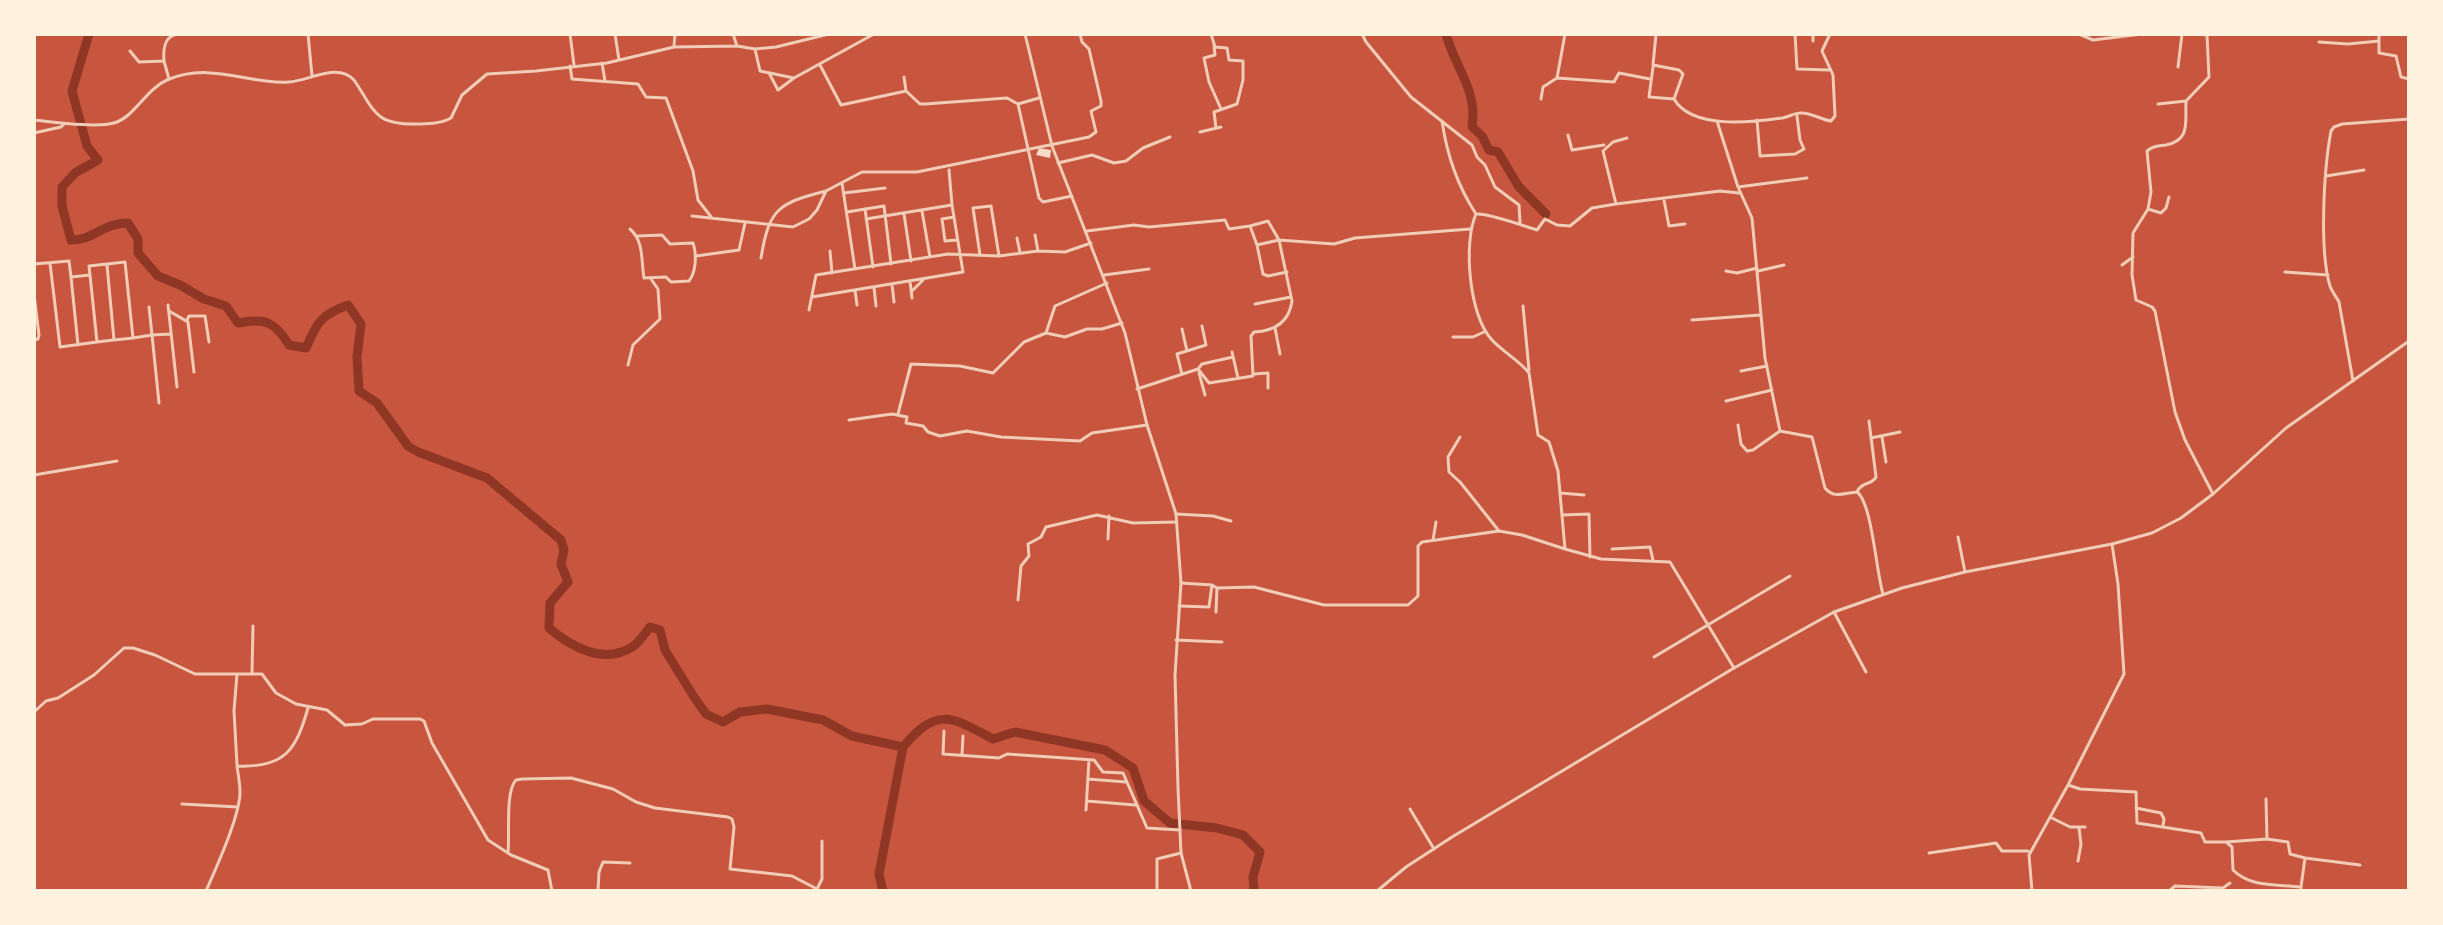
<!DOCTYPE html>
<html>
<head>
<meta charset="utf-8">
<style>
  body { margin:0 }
  #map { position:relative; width:2443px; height:925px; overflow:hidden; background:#c8553d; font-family:Jost,sans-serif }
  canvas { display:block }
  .frame { position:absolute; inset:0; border:36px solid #fff3e0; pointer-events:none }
</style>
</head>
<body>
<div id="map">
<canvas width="2443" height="925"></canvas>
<div class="frame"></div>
</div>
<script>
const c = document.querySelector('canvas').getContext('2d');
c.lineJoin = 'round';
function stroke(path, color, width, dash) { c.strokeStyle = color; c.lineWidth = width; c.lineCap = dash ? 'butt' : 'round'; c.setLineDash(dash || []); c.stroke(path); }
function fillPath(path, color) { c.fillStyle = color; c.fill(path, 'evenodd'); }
stroke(new Path2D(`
  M89 34 72 91 87 146 98 160 75 173 62 187V206L71 240C95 240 102 223 128 223L138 239V253L158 276 180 285 204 299 226 306 238 323C264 318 275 321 289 345L306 348C317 322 321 315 348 305L361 324 357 357 359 391 377 403 408 446 418 452 487 478 561 540 564 550 561 564 568 582 550 603 549 628C571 647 604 665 632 647 639 643 645 633 650 627L660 630 665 650 694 697 706 714 723 722 740 712 767 709 823 720 852 736 903 747
  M1446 34C1455 68 1478 90 1472 127L1482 136 1489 150 1498 152 1519 187 1546 214
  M883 891 879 874 903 747C937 706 952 717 993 739L1015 732 1105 750 1133 768 1144 801 1170 823 1217 828 1243 835 1260 852 1253 877 1254 891`), '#8f3625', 9);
fillPath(new Path2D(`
  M1039 148 1051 150 1050 158 1036 155Z`), '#f7dbc8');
stroke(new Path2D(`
  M308 34 312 76
  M570 34 574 65
  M615 34 619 60
  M733 34 737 46
  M1211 34 1215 47 1227 48 1229 60 1243 61V80L1237 104 1214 112 1216 128
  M1362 34 1366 42 1411 97 1472 145 1477 157 1485 165 1495 187 1519 205 1520 223
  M1656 34 1653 65 1679 70 1683 74 1674 99
  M1795 34 1797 69 1829 70
  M1813 34V41
  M2079 34 2093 40 2142 34
  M2198 34 2207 35 2209 77 2186 101C2185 122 2191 140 2166 145 2158 146 2153 146 2147 151L2151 192 2148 209 2133 233 2132 275 2136 300 2152 307 2155 311 2175 412 2185 440 2213 494
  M2379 34V53L2396 56 2401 77 2409 79
  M2319 42 2348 44 2379 41
  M674 46 675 34
  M1214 46 1215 55 1204 58 1209 82 1221 109
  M755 49 760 71 794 78 874 34
  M130 51 139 62 164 61 169 79
  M164 61C163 49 164 36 178 34
  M602 63 605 81
  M820 65 841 105 906 91
  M570 66 572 79 638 84 646 97 666 98 693 171 698 200 712 218
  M1653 67 1649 97 1674 99
  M2178 67 2182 34
  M769 73 778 90 794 78
  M904 77 906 91 920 104H925L1007 98 1018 104 1039 98
  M1557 78 1565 34
  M1541 99 1543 87 1557 78 1614 82 1619 73 1650 79
  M1674 99C1692 130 1753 122 1782 118 1788 117 1795 113 1800 113 1810 112 1822 120 1831 121L1835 116 1833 75 1822 51 1830 34
  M1018 104 1039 198 1043 202 1072 196
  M2158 104 2186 101
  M34 120C54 122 96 128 114 123 135 117 146 89 167 80 211 61 249 85 289 82 309 81 337 62 354 80 375 111 374 124 414 124 427 124 440 124 451 118L462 95 487 74 536 71 607 63 674 47 737 46 755 49 776 47 829 34
  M1757 120 1760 156 1795 154 1804 149 1800 140 1797 116
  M1442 121C1447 156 1457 185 1476 214
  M1717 121 1738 187 1752 218 1765 358 1780 431 1812 437 1825 488C1834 499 1844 493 1857 492 1872 503 1876 571 1883 594
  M1200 132 1221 127
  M34 133 61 127 64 124
  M1568 135 1572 150 1604 145
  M1058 163 1092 155 1114 163 1126 161 1143 148 1170 137
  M949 170 952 205
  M2326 176 2364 170
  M842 183 855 269
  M1738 187 1807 178
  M844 193 885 188
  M1664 200 1669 226 1685 224
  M1616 204 1720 191 1739 193
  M865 209 873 267
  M2148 209 2161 213 2166 208 2169 197
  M922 211 930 257
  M847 212 884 206 891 264
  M904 214 911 261
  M1476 214C1463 243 1469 316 1492 340 1503 352 1519 360 1529 373L1538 435 1549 442 1558 471 1565 549 1601 559 1670 562 1734 668
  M1476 214C1489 213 1524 226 1537 230L1545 219 1557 225 1570 226 1592 208 1616 204 1603 151 1613 142 1627 138
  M692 216 793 227 809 219 817 210 826 191 862 172H917L1089 137 1096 132 1091 111 1101 106V101L1089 49 1082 42 1080 34
  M954 217 942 219 945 241 957 240
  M630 229C644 241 641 260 644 278L666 277 671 282 689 281C696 272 697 255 693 243L670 244 662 235 638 236
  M1087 231 1134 225 1149 227 1225 220 1229 229 1250 226 1257 245 1279 240 1334 244 1355 238 1470 229
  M1035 235 1038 251
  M1017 238 1020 253
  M1257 245 1263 274 1268 276 1287 272
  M830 251 832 273
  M980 255 973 208 991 206 999 256
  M696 256 739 250 745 223
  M761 258C769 208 779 203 826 191
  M50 263 60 347 97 342
  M34 264 69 261 71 277 90 275 89 266 125 262 133 338 152 335 159 403
  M107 265 114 340 133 338
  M2122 265 2133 257
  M1726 271 1737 273 1757 268
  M1758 271 1784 265
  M2285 272 2328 275
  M90 275 97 342 113 340
  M1104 275 1149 269
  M71 277 78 345
  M910 281 912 298
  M892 284 894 302
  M874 287 876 306
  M855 290 857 305
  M911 292 923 280
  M34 294 39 335 38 339 34 340
  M812 297 963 272 952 205 866 219
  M1255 304 1291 297
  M168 305 177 387
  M1523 306 1529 370
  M149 307 152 335 171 334
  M809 310 816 275 948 254 999 256 1038 251 1065 252 1091 243
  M169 311 188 322 194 372
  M187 320 189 316H205L209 342
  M1692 320 1760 315
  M1275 328 1280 354
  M1182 329 1187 351
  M1046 333 1065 337 1087 329H1102L1122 323
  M1453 337H1473L1484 332
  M1232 352 1238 378
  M628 365 633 345 660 319 658 289 651 279
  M1198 369 1209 383 1253 376 1251 336 1254 332C1274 331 1289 323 1292 301L1279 240 1268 221 1250 226
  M1741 371 1767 366
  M1199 373 1205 395
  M1182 374 1177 354 1206 345 1202 326
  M1254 374 1268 373V388
  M2353 381 2339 302C2336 296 2332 292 2330 286 2319 250 2324 168 2331 131L2334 127 2342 124 2409 119
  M1137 389 1198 369 1202 364 1233 357
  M1726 401 1772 390
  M898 414 911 364 960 366 993 373 1024 342 1046 333 1055 306 1107 283
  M849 420 892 414 907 417 906 423 923 426 928 432 940 436 967 431 1001 437 1080 441 1092 433 1147 425
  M1738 425 1741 444 1747 451 1753 450 1780 431
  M1460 437 1448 457 1449 472 1460 482 1499 531
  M1882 437 1886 462
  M1871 438 1900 432
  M34 475 117 461
  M1857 492C1861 482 1872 485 1876 477L1869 421
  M1560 493 1584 495
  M1176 514 1213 516 1231 521
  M1562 515 1589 514 1590 557
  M1958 537 1965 572
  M1108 539 1109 516
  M1433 540 1436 522
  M2112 544 2118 584 2124 674 2068 785 2080 789 2136 792 2137 823 2201 833 2205 842H2226L2232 847 2233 870C2251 888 2277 884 2301 887V891
  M1612 549 1650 547 1653 560
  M1181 583 1212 585 1217 588 1254 587 1324 605H1408L1418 596V546L1422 542 1499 531 1522 535 1565 549
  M1018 600 1021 566 1029 556 1028 544 1041 537 1046 527 1097 515 1133 523 1176 522
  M1179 606 1209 607 1212 585
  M1216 612 1217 588
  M1834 612 1866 672
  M1176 640 1222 642
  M1654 657 1790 576
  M252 673 253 626
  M34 712 46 701 58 698 94 675 124 648H133L155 655 195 674H262L276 693 296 704 327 710 345 725 362 724 373 719H420L424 721 432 743 488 840 511 855 548 870 552 891
  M944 731 943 754 999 758 1007 754 1094 760 1103 772 1123 773 1147 828 1180 830
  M962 755 963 736
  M237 765 234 711 237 674
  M1088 779 1126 782
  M2266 799 2267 839
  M1087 801 1135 805
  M182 804 238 807
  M2136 808 2161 813 2164 819 2163 826
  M1410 809 1434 849
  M1086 810 1089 760
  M2050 817 2070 827H2085
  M2226 842 2267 839 2288 842 2290 854 2305 858 2301 887
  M508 853C510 834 505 791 516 780L522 779 571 778 613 789 636 802 655 808 728 817 732 819 734 827 730 869 792 876 817 889 822 879V841
  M1929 853 1996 843 2002 851H2028
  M2305 858 2360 865
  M2078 861 2081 844 2079 828
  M206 891C216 868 240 816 240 792 240 783 238 774 237 766 285 768 296 750 308 708
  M598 891 599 872 603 862 630 863
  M1157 891V859L1181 853
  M2032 891 2029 855 2068 785
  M2169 891 2175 886 2223 888 2230 883`), '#f1ccb7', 3);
stroke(new Path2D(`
  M1025 34 1052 146 1125 333 1147 425 1176 514 1181 583 1175 675 1178 788 1181 853 1191 891
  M1377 891 1406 867 1452 837 1734 668 1834 612 1902 588 1965 572 2112 544 2152 533 2181 518 2213 494 2286 428 2409 341`), '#f1ccb7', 3);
</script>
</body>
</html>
